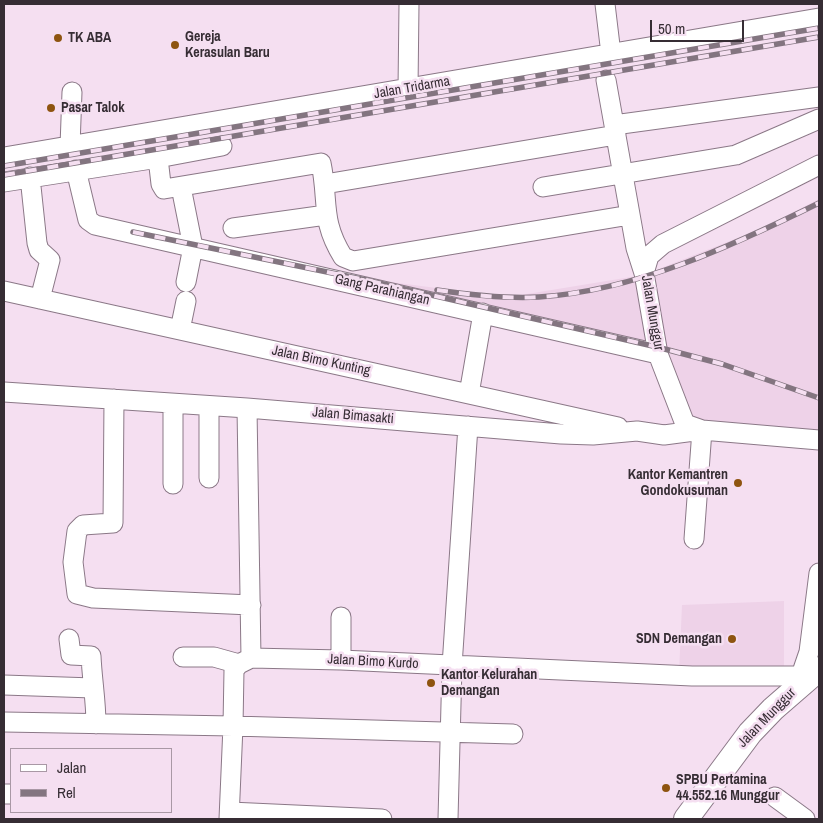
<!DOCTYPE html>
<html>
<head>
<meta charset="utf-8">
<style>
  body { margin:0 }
  #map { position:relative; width:823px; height:823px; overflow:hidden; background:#f5dff1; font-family:"Archivo Narrow",sans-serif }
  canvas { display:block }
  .frame { position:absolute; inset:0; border:5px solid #362d34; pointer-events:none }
  .legend { position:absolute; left:10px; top:748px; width:162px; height:65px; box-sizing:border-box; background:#f5dff1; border:1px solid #a998a5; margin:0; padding:6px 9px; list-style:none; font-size:15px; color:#362d34 }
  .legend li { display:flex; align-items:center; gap:10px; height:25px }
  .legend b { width:25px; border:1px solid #a998a5 }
  .scale { position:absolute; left:650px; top:20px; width:94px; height:22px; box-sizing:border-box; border:2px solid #362d34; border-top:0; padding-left:6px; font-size:15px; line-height:18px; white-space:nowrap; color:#362d34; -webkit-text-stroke:4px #f5dff1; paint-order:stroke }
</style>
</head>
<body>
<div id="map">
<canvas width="823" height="823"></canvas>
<div class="frame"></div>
<ul class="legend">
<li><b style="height:6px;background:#fff"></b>Jalan</li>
<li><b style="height:6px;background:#837580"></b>Rel</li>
</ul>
<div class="scale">50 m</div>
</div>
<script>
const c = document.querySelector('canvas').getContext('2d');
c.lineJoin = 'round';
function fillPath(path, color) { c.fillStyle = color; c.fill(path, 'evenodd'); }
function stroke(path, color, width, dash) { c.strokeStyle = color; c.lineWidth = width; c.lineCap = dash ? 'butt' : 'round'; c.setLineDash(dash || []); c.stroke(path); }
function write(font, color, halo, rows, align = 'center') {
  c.font = font + ' "Archivo Narrow",sans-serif'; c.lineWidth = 5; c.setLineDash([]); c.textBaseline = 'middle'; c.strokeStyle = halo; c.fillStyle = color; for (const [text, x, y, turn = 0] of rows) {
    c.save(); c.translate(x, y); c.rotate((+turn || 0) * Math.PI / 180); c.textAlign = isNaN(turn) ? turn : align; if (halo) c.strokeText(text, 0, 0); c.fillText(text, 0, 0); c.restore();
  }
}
fillPath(new Path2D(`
  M819 199V438L708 423 694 417 688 413 668 363 651 272 763 228Z
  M637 276 651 348 367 279 483 294 521 295Z
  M784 601V673H679L682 605Z`), '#eed2e8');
const minor = new Path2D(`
  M605 4 611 54
  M606 80 636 248 644 273
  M408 89 409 4
  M614 125 819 97
  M70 146 72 92
  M4 157 819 18
  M158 158 161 184 164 189 321 163C329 201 320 220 343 257L353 261 630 215
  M819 165 663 244 649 256 644 273 658 354 685 424 702 430 819 440
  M76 170 88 220 95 225 658 354
  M30 177 37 243 39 250 50 260 40 299
  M4 182 158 158 222 146
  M325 184 616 135
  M181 187 193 247 186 282
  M543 187 736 155 819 119
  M233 228 326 215
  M4 291 618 427
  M180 330 186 301
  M4 392 247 408 561 434 593 435 637 431 664 435 702 430 694 539
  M469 394 483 313
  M114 399 113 523 83 525 77 531 73 562 77 594 93 598 251 605
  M247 408 251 658
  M209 478V406
  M173 484V404
  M341 617V660
  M69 639 71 655 91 656C92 679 96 701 96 724
  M183 657H214L239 664
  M4 685 93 688
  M797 687 809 652 819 573
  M4 722 233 726 234 670 239 664 251 658 341 660 692 676H801
  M4 794H11
  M775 797 805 819
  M230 812 382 819
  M229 819 233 726 513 734
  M448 819 452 666 468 426`);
const major = new Path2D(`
  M686 819 750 733 773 709 819 669`);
stroke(minor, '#8b7887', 21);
stroke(major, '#8b7887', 26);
stroke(minor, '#fff', 19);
stroke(major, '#fff', 24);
const rail = new Path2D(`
  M4 166 819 28
  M4 175 819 37
  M133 232 366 280 657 347 722 364 819 398
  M437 290C471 295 505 299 539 297 636 291 734 245 819 203`);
stroke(rail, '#837580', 5.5);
stroke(rail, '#f5dff1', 4, [11]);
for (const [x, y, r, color] of [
  [58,38,5,"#8e5410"],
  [175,45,5,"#8e5410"],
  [51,108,5,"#8e5410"],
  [738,483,5,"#8e5410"],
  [732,639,5,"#8e5410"],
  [431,683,5,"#8e5410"],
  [666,788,5,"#8e5410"]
]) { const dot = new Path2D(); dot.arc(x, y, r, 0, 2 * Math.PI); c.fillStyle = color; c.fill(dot); stroke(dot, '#f5dff1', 2); }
write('bold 14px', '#362d34', '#f5dff1', [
  ["Gereja",185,37],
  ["Kerasulan Baru",185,53],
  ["TK ABA",68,38],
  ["Pasar Talok",61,108],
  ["Kantor Kemantren",728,475,"right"],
  ["Gondokusuman",728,491,"right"],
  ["SDN Demangan",722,639,"right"],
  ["Kantor Kelurahan",441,675],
  ["Demangan",441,691],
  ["SPBU Pertamina",676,780],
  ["44.552.16 Munggur",676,796]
], 'left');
write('14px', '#362d34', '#f5dff1', [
  ["Jalan Tridarma",412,88,-10],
  ["Gang Parahiangan",382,290,13],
  ["Jalan Munggur",652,313,80],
  ["Jalan Bimo Kunting",321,361,12],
  ["Jalan Bimasakti",353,416,5],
  ["Jalan Bimo Kurdo",373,662,3],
  ["Jalan Munggur",767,718,-46]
]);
</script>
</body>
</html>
